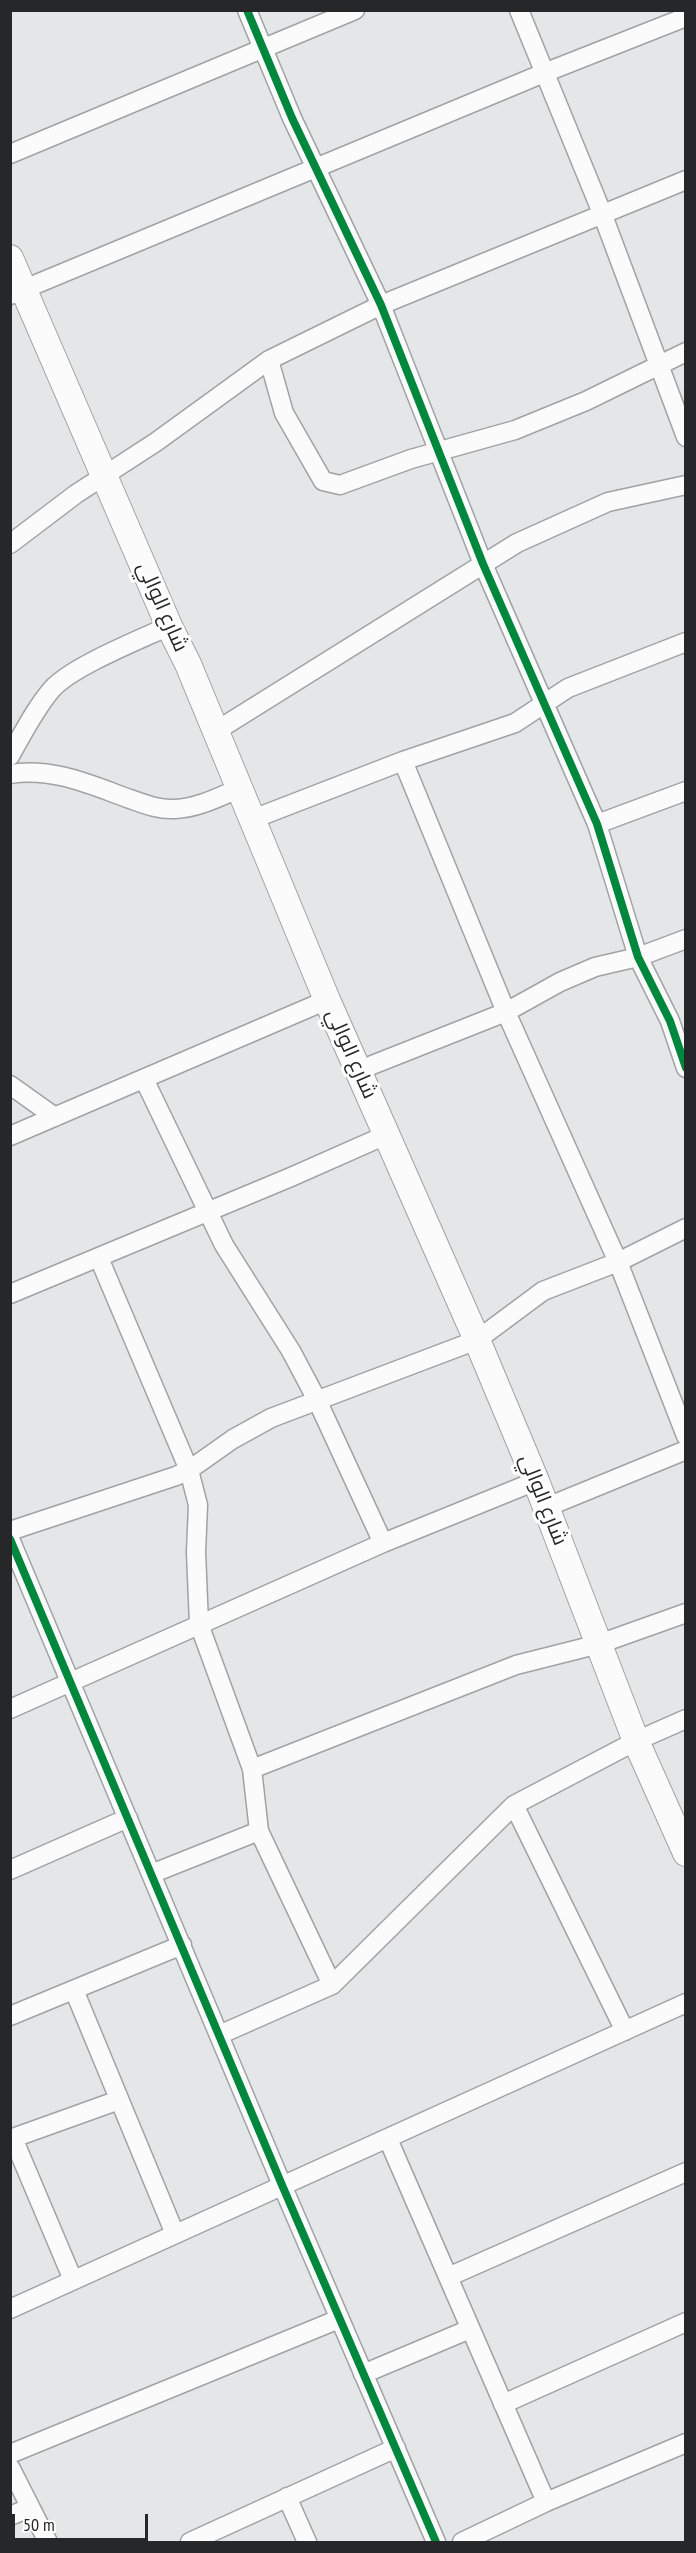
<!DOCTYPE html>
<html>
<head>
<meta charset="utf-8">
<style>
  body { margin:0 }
  #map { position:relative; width:696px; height:2553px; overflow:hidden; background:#e4e6e8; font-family:"PT Sans Narrow",sans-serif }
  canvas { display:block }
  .frame { position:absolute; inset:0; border:12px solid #262728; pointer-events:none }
  .scale { position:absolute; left:12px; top:2514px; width:136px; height:27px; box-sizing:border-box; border:3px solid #262728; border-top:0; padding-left:8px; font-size:18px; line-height:21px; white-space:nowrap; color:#262728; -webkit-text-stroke:4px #fff; paint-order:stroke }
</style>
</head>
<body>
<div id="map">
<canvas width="696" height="2553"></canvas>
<div class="frame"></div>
<div class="scale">50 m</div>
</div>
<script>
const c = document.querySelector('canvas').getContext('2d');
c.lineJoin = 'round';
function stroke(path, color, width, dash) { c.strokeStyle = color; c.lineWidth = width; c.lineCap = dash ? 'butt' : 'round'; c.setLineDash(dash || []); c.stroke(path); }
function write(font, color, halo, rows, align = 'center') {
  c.font = font + ' "PT Sans Narrow",Cairo,sans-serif'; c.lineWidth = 6; c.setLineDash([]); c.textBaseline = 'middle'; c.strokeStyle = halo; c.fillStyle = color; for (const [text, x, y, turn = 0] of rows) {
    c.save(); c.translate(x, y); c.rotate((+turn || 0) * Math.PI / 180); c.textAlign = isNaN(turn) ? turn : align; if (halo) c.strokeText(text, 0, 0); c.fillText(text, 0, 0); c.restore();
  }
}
const minor = new Path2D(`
  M247 10 292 118 381 305 483 564 597 824 638 957 670 1021 686 1068
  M519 10 602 213 686 437
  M10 154 355 10
  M10 295 544 73 686 17
  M269 360 284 413 323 481 340 485 411 459 515 430 586 401 686 352
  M10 544 76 494 156 442 269 360 381 305 686 180
  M216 731 517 543 608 502 686 485
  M10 756C23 733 35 709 52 689 73 666 139 640 169 626
  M403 761 506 1012 618 1262 686 1436
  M10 774C53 767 91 785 130 799 144 804 159 810 175 809 198 808 219 797 240 788
  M253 819 403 761 515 723 568 688 686 642
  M597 824 686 791
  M357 1071 506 1012 560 982 595 967 638 957 686 939
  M144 1079 224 1245 291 1351 317 1400 383 1543
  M10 1085 55 1117
  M10 1136 327 1000
  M99 1258 189 1470 198 1505 196 1552 199 1624 252 1769 259 1831 332 1985
  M10 1294 291 1177 386 1135
  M547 1507 686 1450
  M10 1531 176 1476 189 1470 233 1439 271 1418 477 1340 543 1291 618 1262 686 1228
  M10 1539 282 2185 436 2542
  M10 1709 383 1543 536 1481
  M252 1769 516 1665 599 1644 686 1613
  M514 1805 625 2031
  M10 1870 128 1818
  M151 1874 259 1831
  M74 1990 175 2234
  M10 2016 182 1945
  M219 2035 332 1985 514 1805 636 1741 686 1719
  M13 2138 119 2100
  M10 2139 13 2138 73 2280
  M388 2139 546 2502
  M448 2277 686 2172
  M10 2309 686 2003
  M363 2374 470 2329
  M503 2404 686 2322
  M10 2454 339 2319
  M10 2467 48 2542
  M287 2497 307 2542
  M10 2516 29 2508
  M190 2542 396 2448
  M462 2542 546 2502 686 2443`);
const secondary = new Path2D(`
  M10 258 169 626 188 664 327 1000 477 1340 536 1481 636 1741 686 1853`);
stroke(minor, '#a0a2a3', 21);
stroke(secondary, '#a0a2a3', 28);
stroke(minor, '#fbfbfc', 18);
stroke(secondary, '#fbfbfc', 26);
stroke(new Path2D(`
  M247 10 292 118 381 305 483 564 597 824 638 957 670 1021 686 1068
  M10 1539 282 2185 436 2542`), '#00873e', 8);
write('21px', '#262728', '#fff', [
  ["شارع الوالي",162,607,66],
  ["شارع الوالي",351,1054,66],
  ["شارع الوالي",543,1500,68]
]);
</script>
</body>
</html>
